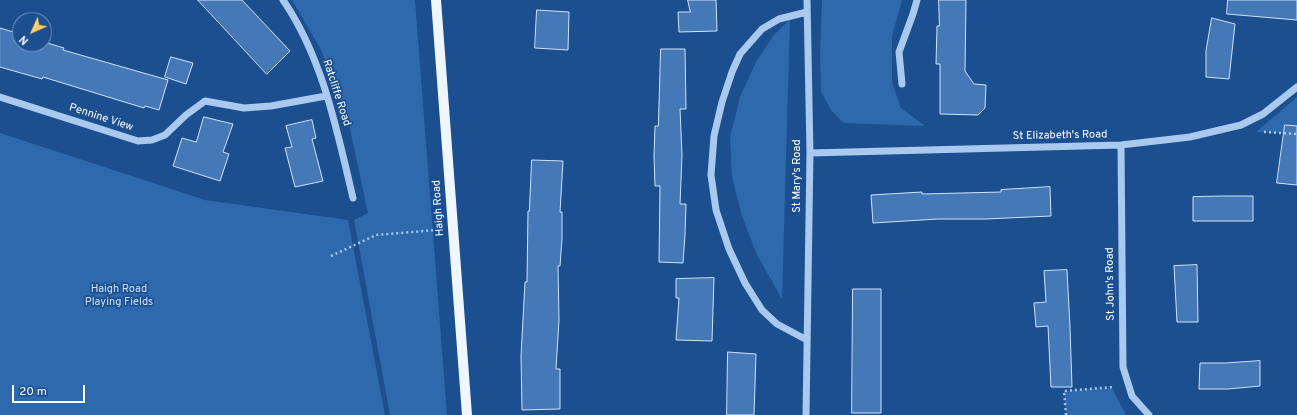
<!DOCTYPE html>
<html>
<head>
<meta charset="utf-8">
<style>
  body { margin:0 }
  #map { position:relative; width:1297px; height:415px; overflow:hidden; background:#1b4f8f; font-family:Overpass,sans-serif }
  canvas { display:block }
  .north { position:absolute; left:12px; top:12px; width:40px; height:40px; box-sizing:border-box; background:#1b4f8f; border:1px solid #7695bc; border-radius:50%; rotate:225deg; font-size:11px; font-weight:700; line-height:16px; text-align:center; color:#fff }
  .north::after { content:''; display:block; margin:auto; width:14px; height:18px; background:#ffd166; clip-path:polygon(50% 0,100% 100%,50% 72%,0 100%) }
  .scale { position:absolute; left:12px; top:385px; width:73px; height:18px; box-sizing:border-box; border:2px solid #fff; border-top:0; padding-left:5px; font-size:12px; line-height:14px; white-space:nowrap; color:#fff; -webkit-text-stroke:3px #1b4f8f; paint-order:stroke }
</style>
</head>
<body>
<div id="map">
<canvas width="1297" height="415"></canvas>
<div class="north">N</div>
<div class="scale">20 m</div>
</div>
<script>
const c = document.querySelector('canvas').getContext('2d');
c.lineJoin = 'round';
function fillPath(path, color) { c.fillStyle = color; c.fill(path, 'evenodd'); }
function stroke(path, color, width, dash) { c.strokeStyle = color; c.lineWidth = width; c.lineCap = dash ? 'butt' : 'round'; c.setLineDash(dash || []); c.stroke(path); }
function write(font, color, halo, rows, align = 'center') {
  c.font = font + ' Overpass,sans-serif'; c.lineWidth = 3.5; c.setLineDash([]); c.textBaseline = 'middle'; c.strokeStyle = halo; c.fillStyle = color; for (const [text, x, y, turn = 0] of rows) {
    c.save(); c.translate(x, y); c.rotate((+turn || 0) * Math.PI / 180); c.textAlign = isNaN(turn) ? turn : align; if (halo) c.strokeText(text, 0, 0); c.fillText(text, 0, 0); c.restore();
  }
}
fillPath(new Path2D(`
  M292 0H415L447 415H390L354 220 368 213 348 120 321 50Z
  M822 0H902L892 36V83L901 108 925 126 844 123 831 110 821 92 820 54Z
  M790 19 782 299 757 255 742 216 732 177 730 138 740 97 756 62 773 36Z
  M1297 97V134L1256 132Z
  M0 133 205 200 348 220 385 415H0Z
  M1112 388 1126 415H1066L1064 391Z`), '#2e69ad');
const building = new Path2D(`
  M198 0H242L290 51 267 74Z
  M688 0H716L717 31 679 32 678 12H690Z
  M939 0H966L965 71 974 84 986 85 985 108 978 115 940 114V64H936L937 26H939Z
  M1228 0H1297V20L1227 14Z
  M537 10 569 12 568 50 535 48Z
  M1212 18 1235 24 1229 79 1206 77V51Z
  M0 28 20 34V44H44V42L64 48 63 50 168 80 159 110 145 106 144 108 43 77 42 79 0 67Z
  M661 49H685L686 109H680L682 155 680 204H686L685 235 683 263 659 262 660 186H655L654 156 655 126H658Z
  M171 57 193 63 186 84 165 77Z
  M204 117 233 124 223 152 229 154 220 181 173 166 182 138 196 142Z
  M312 120 316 138 312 139 323 181 295 187 285 148 292 147 286 126Z
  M1285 125 1297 126V185L1277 183Z
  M532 160 563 161 560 212H562V239L560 266H558L559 320 556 369H560V409L522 410 521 356 525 282H527L528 211H529Z
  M1050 187 1051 216 986 219H938L873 223 871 195 922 192V194L1001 192V190Z
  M1223 196H1253V221H1193V197Z
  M1197 265 1198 322H1177L1174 266Z
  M1067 270 1070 327 1072 387H1051L1048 326 1036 327 1034 303 1046 302 1044 271Z
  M714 278 712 341 676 340 679 298H676V279Z
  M853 289H881V413H852Z
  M728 352 756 354 754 415H727Z
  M1260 361V386L1228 389H1199L1200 363H1225Z`);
fillPath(building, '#4478b7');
stroke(building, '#cfe3fa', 1);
stroke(new Path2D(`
  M1264 132 1297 134
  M331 256 376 235 436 230
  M1066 415 1064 391 1113 387`), '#a9c9ee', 2.5, [2, 3]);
stroke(new Path2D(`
  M283 0C323 58 337 131 353 198
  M902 84 899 52 913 14 917 0
  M0 97 138 141 152 140 165 135 186 115 205 101 244 108 271 106 326 96
  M1121 145 1123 367 1132 396 1149 415
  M810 153 1121 145 1190 137 1241 125 1263 114 1297 87
  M807 340 777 324 762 310 745 283 729 249 716 210 711 175 714 136 722 102 732 72 740 54 762 29 779 19 807 12
  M806 415 810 153 807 0`), '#a9c9ee', 7);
stroke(new Path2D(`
  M436 0 467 415`), '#f0f6ff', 10);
write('11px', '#fff', '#1b4f8f', [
  ["Ratcliffe Road",336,93,72],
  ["Pennine View",101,118,18],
  ["St Elizabeth's Road",1060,136,-1],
  ["St Mary's Road",798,176,-90],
  ["Haigh Road",439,208,-94],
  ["St John's Road",1111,284,-91]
]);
write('11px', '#cfe3fa', '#1b4f8f', [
  ["Haigh Road",119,290],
  ["Playing Fields",119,303]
]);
</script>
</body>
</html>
